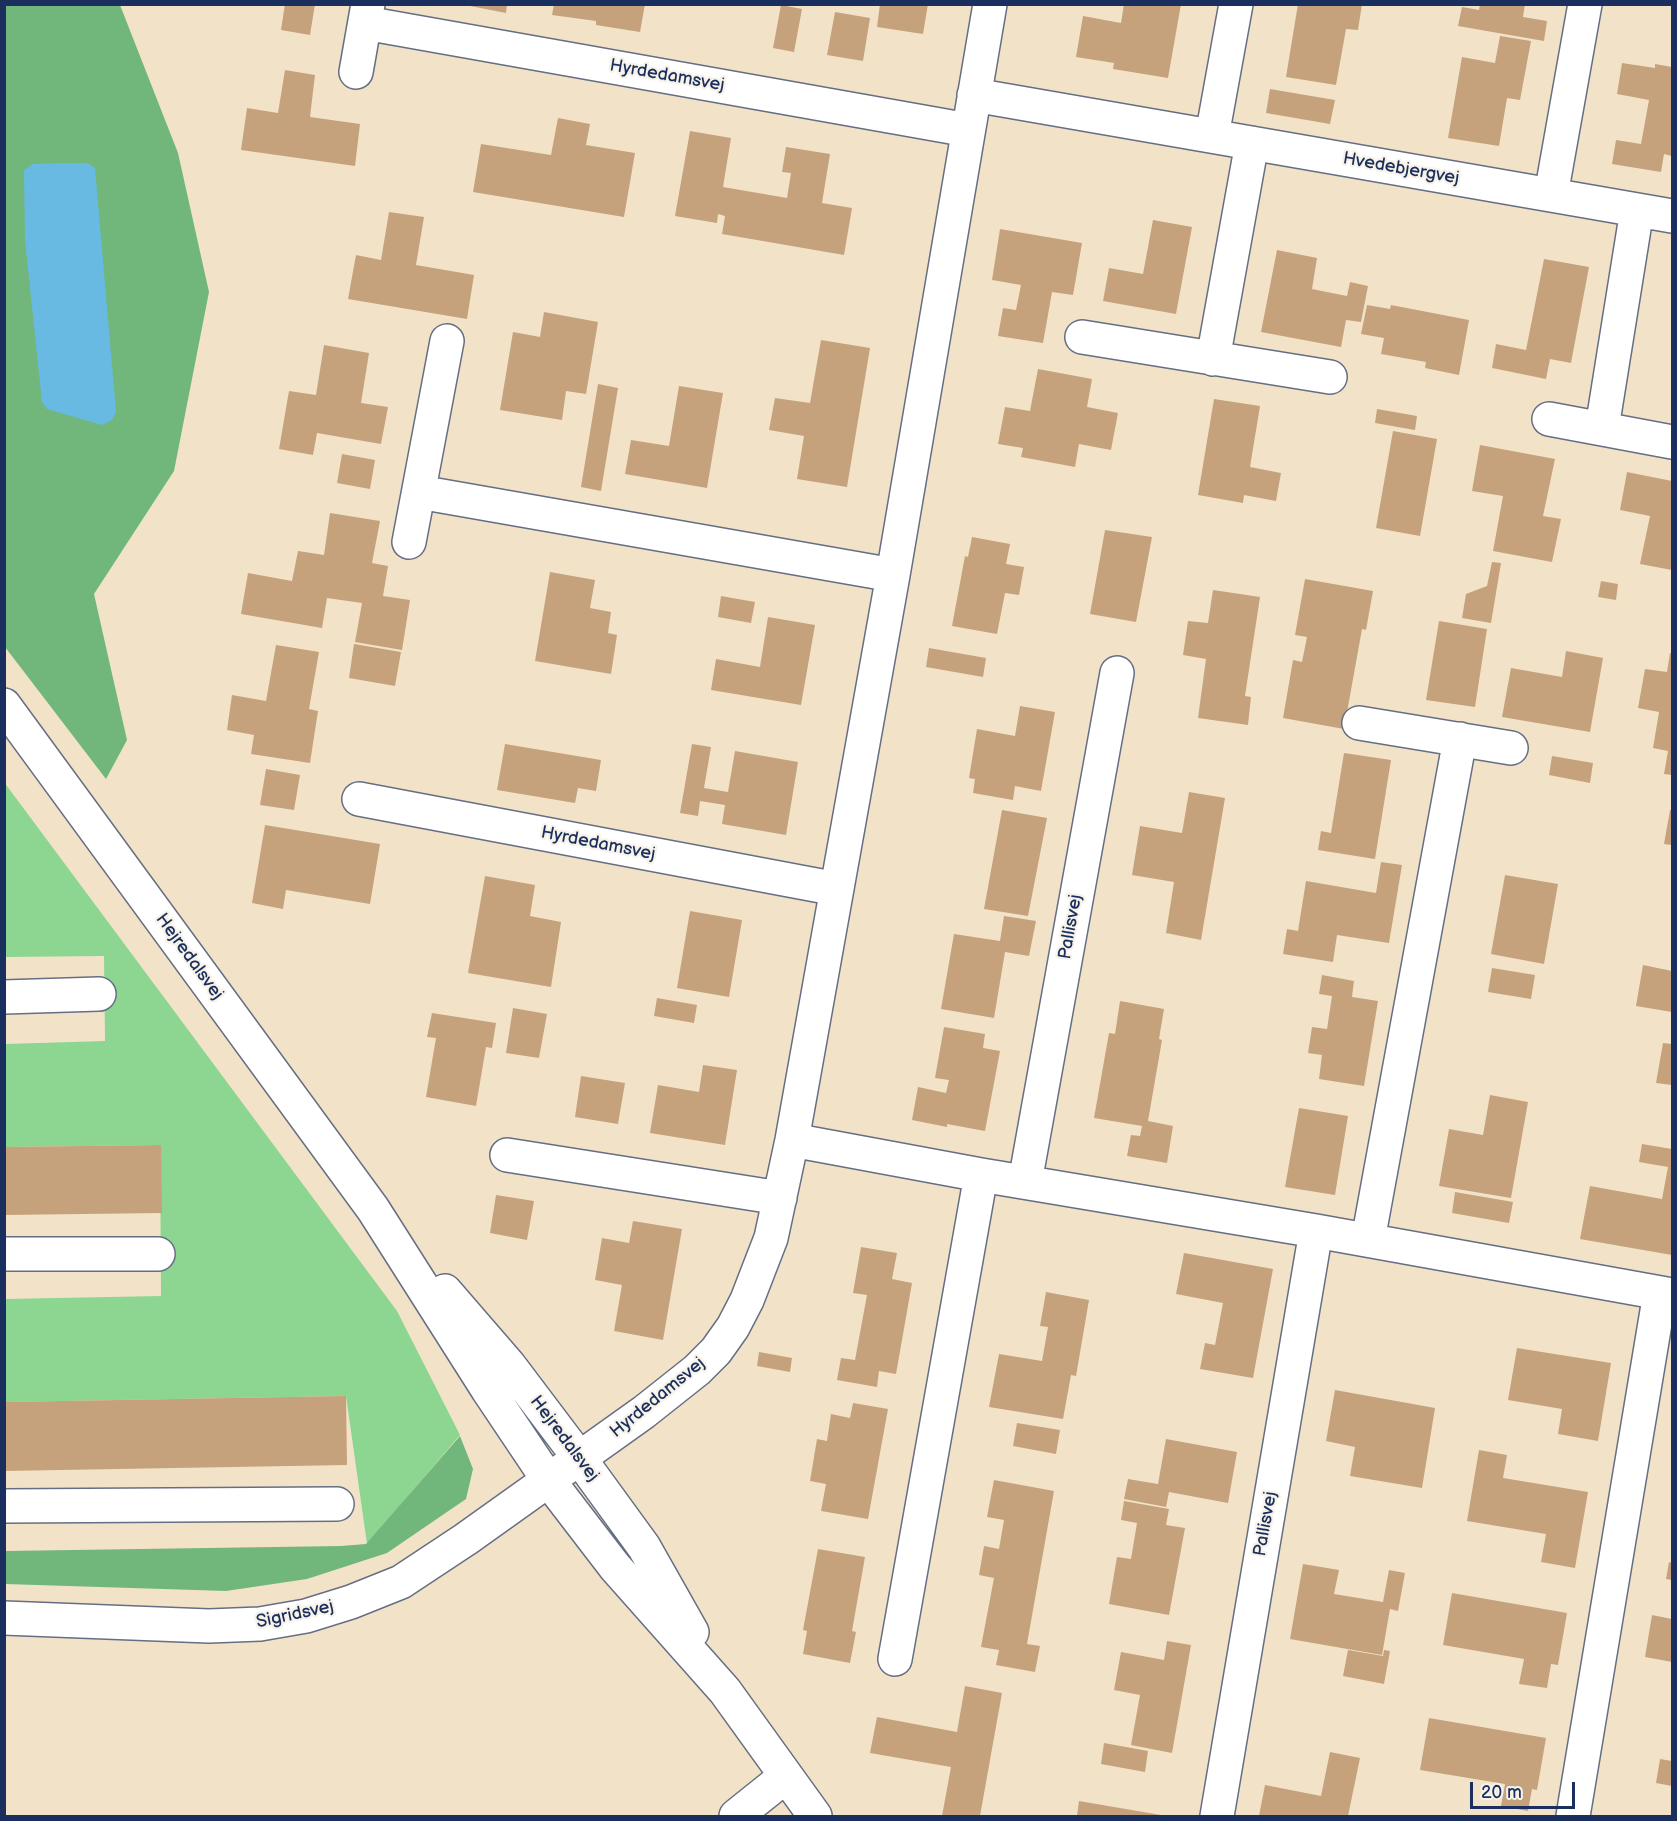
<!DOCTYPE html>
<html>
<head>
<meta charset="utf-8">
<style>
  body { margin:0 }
  #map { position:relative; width:1677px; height:1821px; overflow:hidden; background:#f2e3c8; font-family:"Balsamiq Sans",sans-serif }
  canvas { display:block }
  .frame { position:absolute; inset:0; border:6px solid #1b2f5e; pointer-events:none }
  .scale { position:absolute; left:1470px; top:1782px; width:105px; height:27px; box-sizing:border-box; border:3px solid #1b2f5e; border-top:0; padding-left:8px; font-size:18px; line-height:21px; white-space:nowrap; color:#1b2f5e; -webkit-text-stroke:4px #f7f3e8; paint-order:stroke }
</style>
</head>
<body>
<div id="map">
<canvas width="1677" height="1821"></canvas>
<div class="frame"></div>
<div class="scale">20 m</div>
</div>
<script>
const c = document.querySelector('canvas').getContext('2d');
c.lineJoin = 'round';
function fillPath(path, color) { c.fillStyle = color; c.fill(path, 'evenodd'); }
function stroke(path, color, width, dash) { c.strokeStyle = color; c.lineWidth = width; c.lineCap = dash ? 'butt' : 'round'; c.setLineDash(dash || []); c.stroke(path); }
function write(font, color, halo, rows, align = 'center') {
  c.font = font + ' "Balsamiq Sans",sans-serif'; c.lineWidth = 4.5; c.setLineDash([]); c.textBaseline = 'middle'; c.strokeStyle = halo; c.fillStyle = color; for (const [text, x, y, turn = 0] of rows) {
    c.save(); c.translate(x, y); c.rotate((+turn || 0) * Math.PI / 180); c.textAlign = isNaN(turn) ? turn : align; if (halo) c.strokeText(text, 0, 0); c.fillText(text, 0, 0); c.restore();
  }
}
fillPath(new Path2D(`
  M4 782 397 1311 460 1435 367 1544 346 1396 5 1402V1299L161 1296 160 1145 5 1147V1044L105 1041 104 956 5 957Z`), '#8cd691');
fillPath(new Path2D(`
  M5 5H120L178 153 209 292 174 471 94 594 127 740 106 779 5 647Z
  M460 1436 473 1469 466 1499 387 1553 307 1579 226 1591 5 1584V1551L341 1546 366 1544Z`), '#71b77b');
fillPath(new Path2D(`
  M67 163H87L95 168 116 412 112 420 102 425 47 409 42 402 25 240 24 170 33 164Z`), '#68bae3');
fillPath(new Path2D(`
  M285 4H315L310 35 281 30Z
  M460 4H507L506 13Z
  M554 4H645L640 32 596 25V21L552 15Z
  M880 4H928L923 34 877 27Z
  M1124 4H1181L1168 78 1113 69 1114 63 1076 57 1083 16 1121 23Z
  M1298 4H1362L1358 30 1346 29 1336 85 1286 77Z
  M1480 4H1525L1523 17 1547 21 1544 41 1458 26 1462 7 1479 10Z
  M781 5 802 9 794 52 773 48Z
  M835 12 870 18 863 61 827 55Z
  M1500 36 1531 41 1520 100 1507 98 1499 146 1448 138 1462 57 1495 63Z
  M1622 63 1655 68V64L1672 67V156L1664 154 1661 172 1612 164 1616 140 1641 144 1649 100 1617 94Z
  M285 70 315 75 310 117 360 124 355 166 241 150 247 108 278 113Z
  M1270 89 1335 100 1330 124 1266 113Z
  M558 118 590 124 586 145 635 153 624 217 473 192 481 144 551 155Z
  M690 131 731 138 723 187 787 198 791 173 782 172 786 147 830 154 822 203 852 208 844 255 722 234 725 216 718 214 717 223 675 216Z
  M389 212 424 217 416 265 474 275 467 319 348 299 356 255 381 260Z
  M1153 220 1192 227 1176 314 1103 301 1109 268 1143 274Z
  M1000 229 1082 243 1073 295 1052 292 1043 343 998 336 1003 308 1016 310 1021 285 992 280Z
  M1277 250 1317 258 1312 289 1347 296 1350 282 1368 286 1361 322 1346 320 1341 347 1261 332Z
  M1544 259 1589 267 1571 363 1550 359 1546 379 1492 368 1496 344 1526 350Z
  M1367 305 1390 309 1391 305 1469 320 1459 375 1425 368 1426 362 1381 354 1384 338 1361 334Z
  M544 312 598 322 586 394 566 391 562 420 500 410 513 332 540 337Z
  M821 340 870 348 847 487 797 479 804 436 769 430 775 398 810 403Z
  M324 345 369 353 361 403 388 407 381 444 317 433 313 455 279 449 289 391 316 395Z
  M1038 369 1092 379 1087 407 1118 413 1111 450 1079 444 1075 467 1021 457 1023 448 998 444 1005 407 1030 411Z
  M598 384 618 388 601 491 581 487Z
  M679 386 723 393 707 488 625 474 631 440 669 446Z
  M1214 399 1260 406 1250 467 1281 473 1276 501 1244 495 1243 503 1198 495Z
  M1377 409 1417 416 1415 430 1375 423Z
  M1393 431 1437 439 1420 536 1376 528Z
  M1480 445 1555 459 1543 516 1561 519 1552 562 1493 551 1503 496 1472 491Z
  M342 454 375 460 370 489 337 483Z
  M1627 472 1672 481V570L1640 564 1650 516 1620 510Z
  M330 513 380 521 372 563 388 566 383 596 410 600 402 650 355 642 362 603 327 598 322 628 241 614 248 573 292 581 298 551 324 555Z
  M1105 530 1152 537 1136 622 1090 614Z
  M972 537 1010 544 1006 564 1024 567 1019 595 1005 593 997 634 952 626 965 556 968 557Z
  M1492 562 1501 563 1491 623 1462 618 1466 594 1487 586Z
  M550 572 595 580 590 608 611 612 608 633 617 635 611 674 535 661Z
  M1305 579 1373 591 1366 630 1362 629 1344 729 1283 718 1293 660 1302 662 1307 637 1295 635Z
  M1601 581 1618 584 1616 600 1598 597Z
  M1213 590 1260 597 1245 696 1251 697 1248 725 1198 718 1206 659 1183 655 1188 621 1208 623Z
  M721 596 755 602 751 623 718 617Z
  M768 617 815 625 801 705 711 690 716 659 760 667Z
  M1439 621 1487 629 1475 707 1426 700Z
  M354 644 401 652 395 686 349 678Z
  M276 645 319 652 309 709 318 711 310 763 251 754 254 735 227 730 232 695 266 701Z
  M929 648 986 658 983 677 926 667Z
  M1566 651 1603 658 1590 732 1502 717 1511 668 1562 677Z
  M1670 653 1672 654V775L1664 774 1668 751 1653 748 1659 712 1638 708 1645 669 1667 672Z
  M1020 706 1055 712 1041 791 1015 786 1013 800 973 793 975 779 969 778 977 729 1015 736Z
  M505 744 601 760 596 791 578 788 575 803 497 790Z
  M692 744 711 747 704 788 728 792 735 751 798 762 786 835 722 824 725 805 700 801 698 816 680 813Z
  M1344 753 1391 760 1375 859 1318 850 1321 831 1331 833Z
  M1552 756 1593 763 1590 783 1549 775Z
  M266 769 300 775 294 810 260 805Z
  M1189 792 1225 798 1201 940 1166 933 1174 882 1132 875 1140 826 1182 833Z
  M1002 810 1047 818 1028 916 984 909Z
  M1670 810H1672V845L1664 844Z
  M265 825 380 844 370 904 286 890 283 909 252 903Z
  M1381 862 1402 865 1389 943 1337 935 1333 962 1283 954 1287 929 1298 931 1306 881 1376 893Z
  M1505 875 1558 884 1544 964 1491 954Z
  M485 876 535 885 530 916 561 922 551 987 468 973Z
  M690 911 742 920 729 997 677 988Z
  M1004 916 1036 921 1029 956 1005 952 994 1018 941 1009 954 934 1000 941Z
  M1643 965 1672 971V1012L1636 1006Z
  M1492 968 1535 975 1531 999 1488 992Z
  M1322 975 1354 981 1352 997 1378 1001 1364 1086 1319 1079 1322 1055 1308 1053 1312 1027 1327 1029 1332 996 1319 994Z
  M657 998 697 1005 694 1023 654 1016Z
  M1120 1001 1164 1009 1159 1039 1162 1040 1148 1121 1173 1126 1167 1163 1127 1156 1131 1135 1140 1136 1142 1126 1094 1118 1109 1033 1115 1034Z
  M513 1008 547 1014 539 1058 506 1053Z
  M432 1013 496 1023 492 1048 486 1047 476 1106 426 1097 436 1038 427 1037Z
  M944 1027 985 1034 983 1048 1000 1051 985 1131 947 1124V1127L912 1120 918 1087 946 1093 949 1080 935 1078Z
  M1663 1043 1672 1044V1085L1656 1083Z
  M703 1065 737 1070 725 1145 650 1133 658 1085 699 1092Z
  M581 1076 625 1083 618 1124 575 1117Z
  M1490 1095 1528 1102 1511 1198 1439 1186 1449 1129 1483 1135Z
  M1299 1108 1348 1116 1335 1195 1285 1187Z
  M1642 1144 1672 1149V1255L1580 1239 1590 1186 1662 1199 1668 1167 1639 1162Z
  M161 1145 162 1213 4 1215V1147Z
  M1455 1192 1513 1202 1509 1223 1452 1213Z
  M496 1195 534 1201 527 1240 490 1233Z
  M633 1221 682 1229 663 1340 614 1331 622 1285 595 1280 602 1238 629 1243Z
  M861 1247 897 1253 892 1279 912 1283 896 1374 879 1371 877 1387 837 1380 841 1358 855 1360 867 1295 853 1293Z
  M1184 1253 1273 1269 1253 1378 1200 1369 1205 1343 1215 1345 1223 1303 1176 1294Z
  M1046 1292 1089 1300 1076 1376 1071 1375 1063 1419 989 1407 999 1354 1042 1361 1048 1327 1040 1326Z
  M1517 1348 1611 1363 1598 1441 1558 1434 1562 1409 1508 1400Z
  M759 1352 792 1358 790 1372 757 1366Z
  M1335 1390 1435 1408 1422 1488 1350 1476 1355 1447 1326 1441Z
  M346 1396 347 1465 4 1471V1402Z
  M853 1403 888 1409 868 1519 821 1511 826 1484 810 1481 817 1439 827 1441 831 1414 850 1418Z
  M1017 1423 1060 1430 1056 1454 1013 1446Z
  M1166 1439 1237 1452 1228 1503 1169 1492 1166 1507 1124 1499 1128 1479 1158 1484Z
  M1479 1450 1507 1455 1503 1478 1588 1492 1575 1568 1541 1562 1546 1534 1467 1521Z
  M994 1480 1054 1491 1027 1644 1040 1646 1035 1672 996 1665 999 1650 981 1647 994 1578 979 1575 984 1546 999 1549 1004 1520 987 1517Z
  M1124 1501 1169 1509 1166 1525 1185 1528 1169 1615 1109 1604 1117 1557 1131 1559 1137 1523 1121 1520Z
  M818 1549 865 1557 852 1631 856 1632 850 1663 803 1654 807 1631 803 1630Z
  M1669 1562 1672 1563V1580L1666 1579Z
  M1303 1564 1339 1570 1334 1594 1383 1602 1389 1570 1405 1573 1398 1611 1390 1609 1382 1655 1290 1639Z
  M1452 1593 1567 1613 1558 1665 1551 1664 1547 1688 1519 1684 1524 1659 1443 1645Z
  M1652 1615 1672 1619V1662L1645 1657Z
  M1167 1641 1191 1645 1172 1753 1131 1745 1140 1695 1114 1690 1121 1652 1164 1660Z
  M1348 1650 1383 1656 1384 1650 1390 1651 1384 1684 1343 1676Z
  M965 1686 1002 1693 980 1816H942L951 1767 870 1753 877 1717 957 1732Z
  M1429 1718 1546 1738 1537 1790 1532 1789 1528 1811 1501 1806 1505 1784 1420 1770Z
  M1104 1743 1148 1751 1145 1772 1101 1764Z
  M1330 1752 1360 1758 1348 1816H1259L1265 1785 1321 1796Z
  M1660 1759 1672 1761V1786L1656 1783Z
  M1079 1801 1161 1815V1816H1077Z`), '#c5a27c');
const minor = new Path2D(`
  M365 23 968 130
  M356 72 368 4
  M974 95 1672 216
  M1212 136 1236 4
  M1551 195 1585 4
  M1082 337 1330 377
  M1213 359 1252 143
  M1549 419 1672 442
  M1602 428 1637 210
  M419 492 893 575
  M409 542 447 341
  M4 705 373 1209 488 1390 549 1481 615 1567 725 1691 815 1816
  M1359 723 1511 748
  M359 799 837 889
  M4 997 99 994
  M792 1140 981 1175 1316 1231 1672 1295
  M507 1155 780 1198
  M1025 1182 1117 673
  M1368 1240 1460 739
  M4 1254H158
  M445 1291 509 1365 580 1459 644 1547 692 1632
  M4 1506 337 1504
  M4 1618 209 1626 260 1624 306 1616 351 1602 401 1582 466 1539 644 1412 697 1370 716 1351 733 1327 747 1300 771 1238 792 1140 893 575 990 4
  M895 1659 981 1175
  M736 1816 786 1776
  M1217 1816 1316 1231
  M1573 1816 1660 1293`);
stroke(minor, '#666e83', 36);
stroke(minor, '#fff', 33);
write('18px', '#1b2f5e', '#f7f3e8', [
  ["Hyrdedamsvej",667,76,10],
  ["Hvedebjergvej",1401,169,10],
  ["Hyrdedamsvej",598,844,11],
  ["Pallisvej",1071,927,-80],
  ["Hejredalsvej",189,957,54],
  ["Hyrdedamsvej",658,1398,-39],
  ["Hejredalsvej",564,1439,53],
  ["Pallisvej",1266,1524,-80],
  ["Sigridsvej",295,1615,-12]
]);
</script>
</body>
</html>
